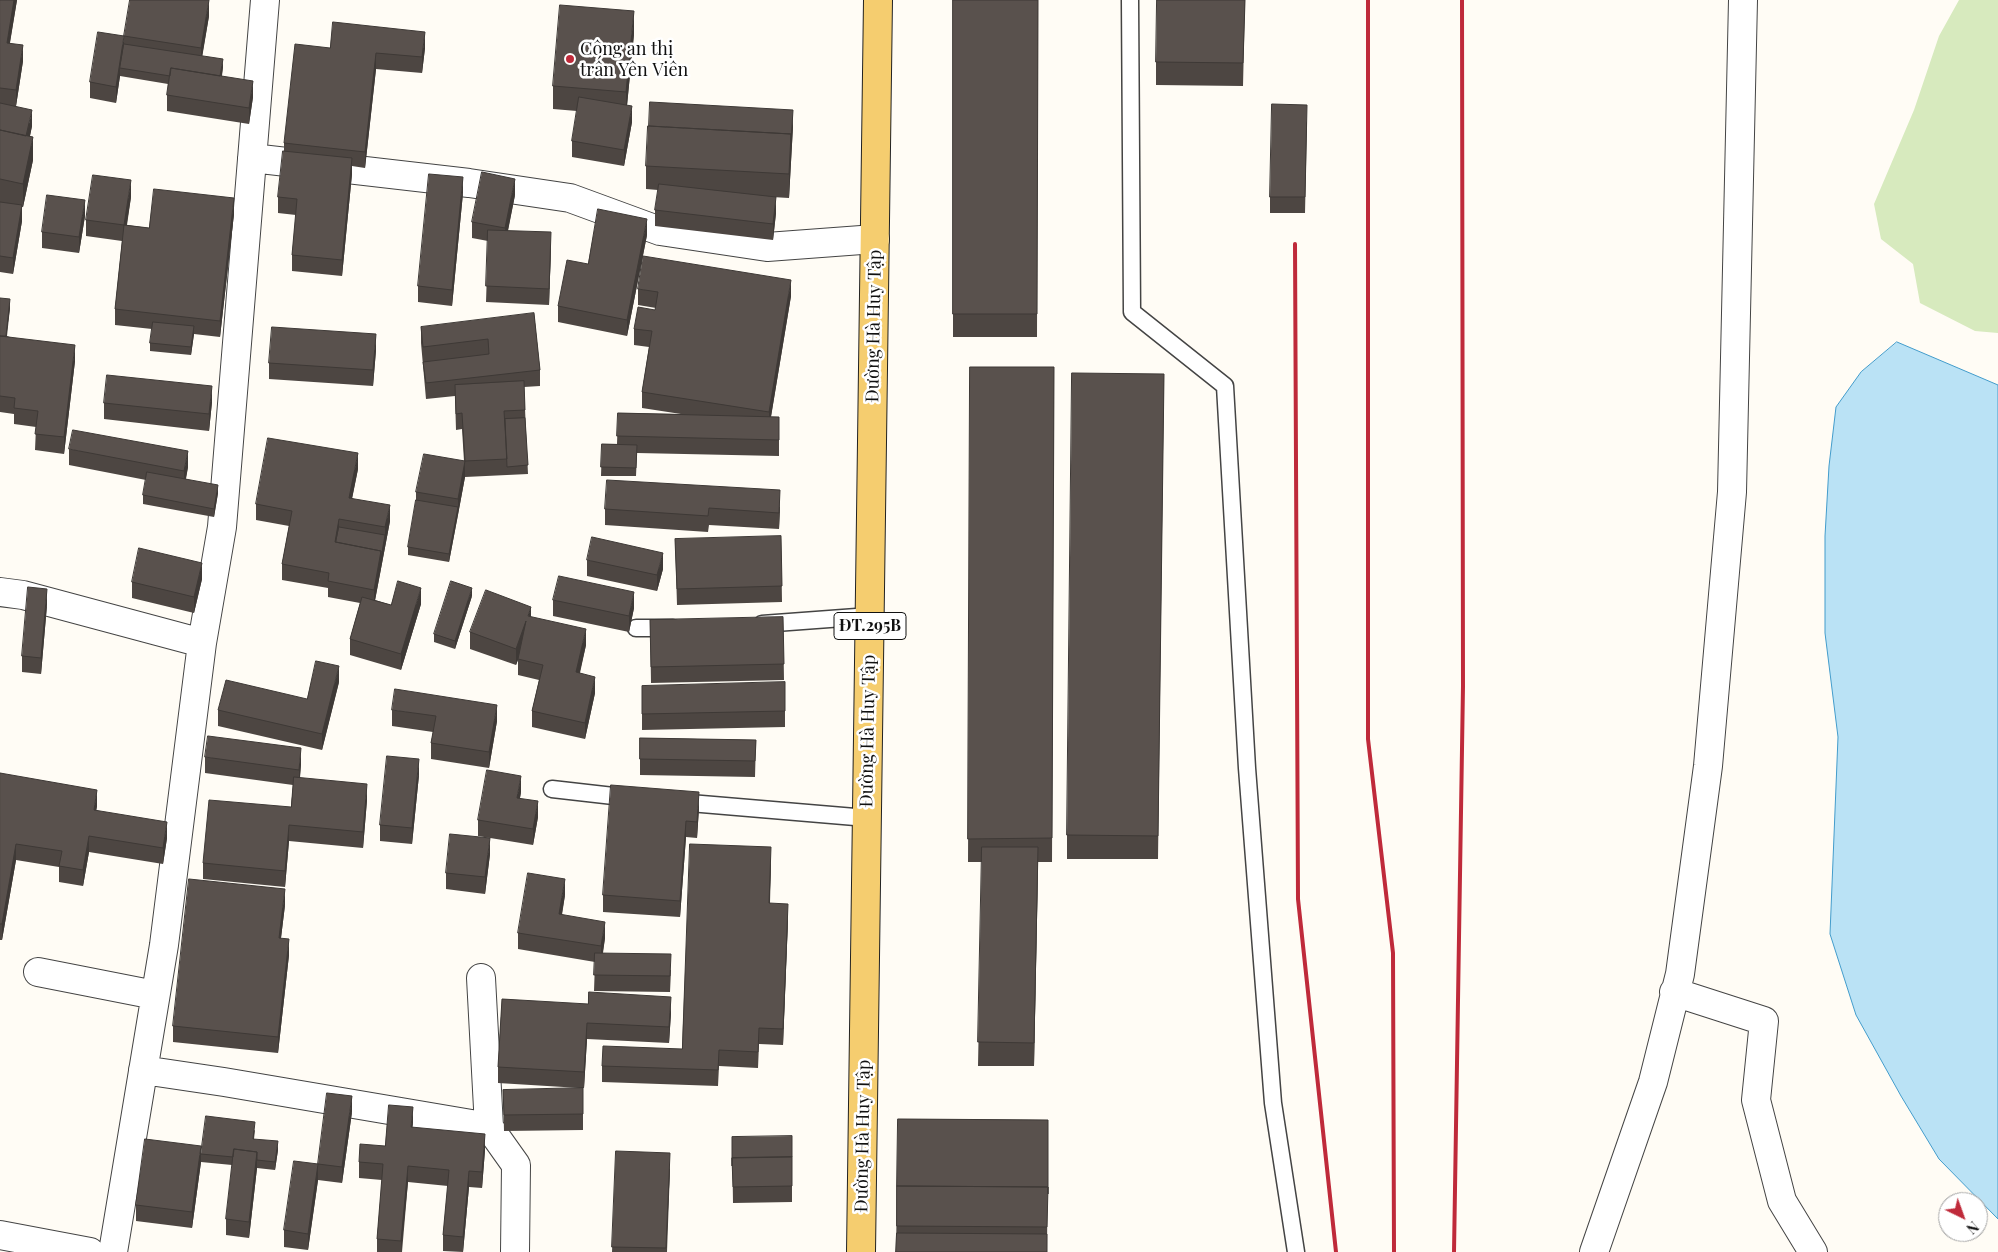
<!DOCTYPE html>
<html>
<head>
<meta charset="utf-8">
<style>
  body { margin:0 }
  #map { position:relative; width:1998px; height:1252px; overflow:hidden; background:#fffcf5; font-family:"Playfair Display",serif }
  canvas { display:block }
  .north { position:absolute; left:1938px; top:1192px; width:50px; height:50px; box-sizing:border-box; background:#fff; border:1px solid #a0a0a0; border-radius:50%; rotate:138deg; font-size:14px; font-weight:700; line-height:20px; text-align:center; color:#111 }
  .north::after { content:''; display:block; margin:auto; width:18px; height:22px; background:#bf2a3a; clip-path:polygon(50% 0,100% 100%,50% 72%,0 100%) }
</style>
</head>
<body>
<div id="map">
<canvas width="1998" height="1252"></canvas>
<div class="north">N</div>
</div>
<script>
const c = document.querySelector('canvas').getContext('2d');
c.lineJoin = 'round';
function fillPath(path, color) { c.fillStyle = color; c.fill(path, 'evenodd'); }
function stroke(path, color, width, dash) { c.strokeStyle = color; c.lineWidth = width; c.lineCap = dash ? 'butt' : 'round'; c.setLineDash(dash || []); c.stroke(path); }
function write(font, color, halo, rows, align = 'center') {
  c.font = font + ' "Playfair Display",serif'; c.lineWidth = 5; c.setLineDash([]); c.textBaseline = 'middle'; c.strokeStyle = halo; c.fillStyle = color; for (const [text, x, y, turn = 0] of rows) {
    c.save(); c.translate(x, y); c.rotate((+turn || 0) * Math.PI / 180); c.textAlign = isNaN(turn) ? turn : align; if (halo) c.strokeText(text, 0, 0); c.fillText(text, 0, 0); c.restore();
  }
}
fillPath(new Path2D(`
  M1959 0H1998V333L1975 331 1920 303 1913 264 1881 239 1874 204 1914 110 1939 36Z`), '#d7eabe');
const water = new Path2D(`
  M1897 342 1998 385V1219L1939 1159 1901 1096 1856 1015 1830 934 1838 737 1825 633V536L1829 466 1836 407 1861 372Z`);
fillPath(water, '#bae2f5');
stroke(water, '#439ccb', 1);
const service = new Path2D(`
  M1130 0 1132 312 1225 386 1247 768 1273 1103 1296 1252
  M762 624 870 616
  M636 628H673
  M552 789 631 798
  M678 802 867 818`);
const minor = new Path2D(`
  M252 158 469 183 570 198 660 231 767 247 875 239
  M0 592 23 595 202 643
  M38 972 155 995
  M481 978 489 1127
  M1674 992 1764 1021 1756 1100 1782 1201 1813 1252
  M143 1070 224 1082 489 1127 516 1165 515 1252
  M0 1235 90 1252
  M113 1252 164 945 202 643 222 527 265 0
  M1594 1252 1653 1082 1680 974 1708 766 1732 492 1743 0`);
const primary = new Path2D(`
  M861 1252 878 0`);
stroke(service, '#444', 19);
stroke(minor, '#444', 30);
stroke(primary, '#222', 30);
stroke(service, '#fff', 16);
stroke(minor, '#fff', 28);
stroke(primary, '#f5cd6f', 28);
stroke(new Path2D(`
  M1368 0V739L1393 953 1394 1252
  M1295 244 1298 899 1336 1252
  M1454 1252 1463 686 1462 0`), '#bf2a3a', 4);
fillPath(new Path2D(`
  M0 0H17L10 43 23 61 16 106 32 126 30 136 33 160 23 207H22V221L13 274 0 272Z
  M953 0H1038L1037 337H953Z
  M1245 0 1243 86 1156 85V62Z
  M209 16 202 56 223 67 222 76 253 97 249 124 167 111V95L168 84 120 76 116 103 90 98V82L124 44V36Z
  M634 34 627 106 632 122 624 166 572 157V141L577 111 553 109V86Z
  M330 48H425L422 73 376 69 365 168 352 166V174L342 276 292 271V255L296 215 278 213V197L284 151V143Z
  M1307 121 1305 213H1270V197Z
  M793 126 789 198 772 197 776 213 773 240 655 226V210L658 190 646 189V166Z
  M463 193 452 306 418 302V286Z
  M515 195 508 231 551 248 549 305 486 302 488 241 472 238V222Z
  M131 197 127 225 149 228 234 214 220 337 194 334 191 355 150 351V343L152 329 115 325V309L122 241 86 236V220Z
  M85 216 79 253 42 248V232Z
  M647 235 627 336 558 322V306L588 264Z
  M638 289 791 296 771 417 779 433V456L637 453 636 476H601L602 444H617L618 413 681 414 642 408V392L649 347 634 345V329L655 310 656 308 638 305Z
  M0 298 10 308 7 336 75 361 64 454 35 450 36 427 14 424V414L0 412Z
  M534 313 540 370V386L524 387 528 474 465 477 449 562 408 555V547L416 500V492L464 461 462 429 456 430 455 396 426 399 421 343V327Z
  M376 350 373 386 269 379V363Z
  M970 367H1054L1052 862H1038L1034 1066H978L982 862H968Z
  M1164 374 1158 859H1067V835Z
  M212 402 209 431 104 419V403Z
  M69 449 188 467 186 479 218 493 214 517 143 504V495L146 480 69 465Z
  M358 469 352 498 390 521 375 600 391 605 421 604 401 670 350 655V639L360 603 328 597V588L282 580V564L289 526 256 520V504Z
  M780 507 779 529 709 525 708 532 605 525V509Z
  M781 536 782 602 677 605 675 539Z
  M587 560 663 569 657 591 587 576Z
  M202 579 194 613 132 598V582Z
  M472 596 455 649 434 642V634Z
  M553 600 634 608 629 632 553 616Z
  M47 605 41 674 22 672V656Z
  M531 617 586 645 580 673 595 693 585 739 532 727V711L539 680 518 675V660L516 665 470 649V632Z
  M783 617 784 680 651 683 650 620Z
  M339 682 322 750 218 726V710L307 699Z
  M785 682V727L642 730V686Z
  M392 710 497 721 489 768 431 759V743L433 732 392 726Z
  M640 738 756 740 755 777 640 775Z
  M205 757 301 764 300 778 367 800 363 848 289 841 285 887 203 879V863L291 807 293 785 205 773Z
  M0 773 97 806 96 810 167 838 163 864 89 852 83 886 59 882V867L16 860 2 940H0Z
  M419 775 412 844 380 841V825Z
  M521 792 520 798 538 817 533 845 478 836V820Z
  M699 808 697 838 686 837 680 917 603 912V895Z
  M490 854 485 894 446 889V873Z
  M771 863 770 903 788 920 783 1045 759 1044 758 1068 719 1066 718 1086 602 1082V1066L682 1049Z
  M565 895 562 915 605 938 603 953 671 970 670 992 594 991 595 962 518 949V933Z
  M285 905 281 938 289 955 278 1053 173 1042V1026Z
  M502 999 671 1013 669 1043 587 1039 584 1088H583V1130L504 1131 503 1090 580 1088 498 1083V1067Z
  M352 1112 342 1183 318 1180 308 1250 284 1247V1230L318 1164Z
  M898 1119 1048 1120 1047 1252H896Z
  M413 1123 412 1127 485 1150 482 1188 469 1187 463 1252 443 1251V1235L448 1186 408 1182 402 1252H377V1239L382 1180 359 1178V1162L385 1146Z
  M255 1130 254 1139 278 1150 275 1170 257 1168 249 1238 226 1235V1219L232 1165 201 1162 192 1228 136 1221V1205L201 1154Z
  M732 1137 792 1157V1202L733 1203Z
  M616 1151 670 1169 667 1252H612Z`), '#4d4642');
fillPath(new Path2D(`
  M14 0H17L7 59V43Z
  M209 0V16L201 64V48Z
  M634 11V34L626 115V92Z
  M425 32V48L422 73V57Z
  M124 36V52L120 68V76L116 103V87Z
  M23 45V61L16 106V90Z
  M376 53V69L365 168V152Z
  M223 59V67L219 92V83Z
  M253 81V97L249 124V108Z
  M632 106V122L624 166V150Z
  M32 110V126L25 159V143Z
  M793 110V126L789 198V174Z
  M33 137V160L23 207V184Z
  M352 158V174L342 276V260Z
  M463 177V193L452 306V290Z
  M515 179V195L505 244V228Z
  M131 180V197L124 241V225Z
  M776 197V213L773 240V224Z
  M234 198V214L220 337V321Z
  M85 200V216L79 253V237Z
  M22 205V221L13 274V258Z
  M647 219V235L627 336V320Z
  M551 232V248L549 305V289Z
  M791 280V296L769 428V412Z
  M10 299V308L4 352V344Z
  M194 326V334L191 355V347Z
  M376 334V350L373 386V370Z
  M75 345V361L64 454V437Z
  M212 386V402L209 431V414Z
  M188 451V467L184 487V471Z
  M358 453V469L349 514V498Z
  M465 461V477L458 515V499Z
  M218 485V493L214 517V509Z
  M780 490V507L779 529V513Z
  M390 505V521L374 606V590L381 551 385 535V527Z
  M458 507V515L449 562V554Z
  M339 519V535L335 550V542Z
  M663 553V569L657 591V575Z
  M202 563V579L194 613V597Z
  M421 588V604L401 670V654Z
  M472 588V596L455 649V641Z
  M47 589V605L41 674V658Z
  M634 592V608L629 632V616Z
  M531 607V623L528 616Z
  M526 621V638L516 665V649Z
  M586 629V645L576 688V672Z
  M339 666V682L322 750V734Z
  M595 677V693L585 739V723Z
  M497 705V721L489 768V752Z
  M301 748V764L299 786V770Z
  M419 759V775L412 844V828Z
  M521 776V792L517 814V798Z
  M367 784V800L363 848V832Z
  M97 790V806L94 826V810Z
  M699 792V808L697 838V822Z
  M538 801V817L533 845V829Z
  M686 821V837L680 917V901Z
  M167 822V838L163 864V848Z
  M289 825V841L285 887V871Z
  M89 836V852L83 886V870Z
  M490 838V854L485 894V877Z
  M16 844V860L2 940V924Z
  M771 847V863L769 919V903Z
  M1038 847V871L1034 1066V1043Z
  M565 879V895L559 930V914Z
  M285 889V905L279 954V938Z
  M788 904V920L783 1045V1029Z
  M605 922V938L601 963V946Z
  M289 939V955L278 1053V1037Z
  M671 997V1013L669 1043V1027Z
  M587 1023V1039L584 1088V1072Z
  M352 1096V1112L342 1183V1167Z
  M413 1107V1123L411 1143V1127Z
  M485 1134V1150L482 1188V1172Z
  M278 1141V1150L275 1170V1162Z
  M201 1146V1162L192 1228V1212Z
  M257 1152V1168L249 1238V1222Z
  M670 1153V1169L666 1252V1248Z
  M318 1164V1180L308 1250V1234Z
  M408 1166V1182L401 1252V1241Z
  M469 1171V1187L463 1252V1237Z`), '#3e3936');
const building = new Path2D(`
  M0 0H14L7 43 23 45 16 90 0 88Z
  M130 0H209L201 48 124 36Z
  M953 0H1038L1037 314H953Z
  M1157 0H1245L1243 63 1156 62Z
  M560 5 634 11 626 92 553 86Z
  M333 22 425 32 422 57 376 53 365 152 284 143 295 44 330 48Z
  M98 32 124 36 116 87 90 82Z
  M124 44 223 59 220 76 171 68 170 76 120 68Z
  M171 68 253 81 249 108 167 95Z
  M579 97 632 106 624 150 572 141Z
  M650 102 793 110 791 142V134L649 126Z
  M0 103 32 110 26 136 0 130Z
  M1272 104 1307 105 1305 197H1270Z
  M648 126 791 134 789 174 646 166Z
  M0 130 33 137 23 184 0 179Z
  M283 151 352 158 342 260 292 255 297 199 278 197Z
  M482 172 515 179 505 228 472 222Z
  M429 174 463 177 452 290 418 286Z
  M93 175 131 180 124 225 86 220Z
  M659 184 776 197 773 224 655 210Z
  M154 189 234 198 220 321 115 309 124 225 149 228Z
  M47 195 85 200 79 237 42 232Z
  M0 202 22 205 13 258 0 256Z
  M598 209 647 219 627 320 558 306 567 260 588 264Z
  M488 230 551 232 549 289 486 286Z
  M643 256 791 280 769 412 642 392 652 331 634 329 638 307 655 310 658 292 638 289Z
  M0 298 10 299 6 336H0Z
  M534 313 540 370 426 383 423 362 489 354 488 339 423 347 421 327Z
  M153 322 194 326 191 347 150 343Z
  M272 327 376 334 373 370 269 363Z
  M0 336 75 345 64 437 35 434 38 411 14 408 15 398 0 396Z
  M970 367H1054L1052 838 968 839Z
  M1072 373 1164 374 1158 836 1067 835Z
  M107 375 212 386 209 414 104 403Z
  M524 381 525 410 504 411 507 459 465 461 462 413 456 414 455 385Z
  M618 413 779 417V440L617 436Z
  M525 418 528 465 507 467 505 419Z
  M73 430 188 451 184 471 69 449Z
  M268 438 358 453 349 498 390 505 385 527 339 519 335 542 381 551 374 590 328 581 329 573 282 564 292 511 256 504Z
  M602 444 637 445 636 468 601 467Z
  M424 454 465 461 458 499 416 492Z
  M147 472 218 485 214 509 143 495Z
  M607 480 780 490 779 513 709 508 708 516 605 509Z
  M416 500 458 507 449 554 408 547Z
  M339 527 385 535 381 558V551L336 542Z
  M781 536 782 586 677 589 675 539Z
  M592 537 663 553 657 575 587 560Z
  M139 548 202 563 194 597 132 582Z
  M559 576 634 592 629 616 553 600Z
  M398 581 421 588 401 654 350 639 362 597 391 605Z
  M451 581 472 588 455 641 434 634Z
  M28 587 47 589 41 658 22 656Z
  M486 590 531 607 528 616 586 629 576 672 595 677 585 723 532 711 543 665 518 659 526 621 516 649 470 632Z
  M783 617 784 664 651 667 650 620Z
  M316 661 339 666 322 734 218 710 226 680 307 699Z
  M785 682V711L642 714V686Z
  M395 689 497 705 489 752 431 743 436 716 392 710Z
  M208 736 301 748 299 770 205 757Z
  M640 738 756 740 755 761 640 759Z
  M387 756 419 759 412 828 380 825Z
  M487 770 521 776 517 798 538 801 533 829 478 820Z
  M0 773 97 790 94 810 167 822 163 848 89 836 83 870 59 866 62 851 16 844 2 924H0Z
  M294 777 367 784 363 832 289 825 285 871 203 863 209 800 291 807Z
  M611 785 699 792 697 822 686 821 680 901 603 895Z
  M450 834 490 838 485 877 446 873Z
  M690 844 771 847 769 903 788 904 783 1029 759 1028 758 1052 719 1050 718 1070 602 1066 603 1046 682 1049Z
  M982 847H1038L1034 1043 978 1042Z
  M528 873 565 879 559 914 605 922 601 946 518 933Z
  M189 879 285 889 279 938 289 939 278 1037 173 1026Z
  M595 953 671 954 670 976 594 975Z
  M589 992 671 997 669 1027 587 1023 584 1072 498 1067 502 999 588 1004Z
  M583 1088V1114L504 1115 503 1090Z
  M327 1093 352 1096 342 1167 318 1164Z
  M389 1105 413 1107 411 1127 485 1134 482 1172 469 1171 463 1237 443 1235 449 1170 408 1166 401 1241 377 1239 383 1164 359 1162 360 1144 385 1146Z
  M206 1116 255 1122 253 1139 278 1141 275 1162 257 1160V1152L234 1149 233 1157 201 1154Z
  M898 1119 1048 1120V1194V1187L897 1186Z
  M792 1136V1157L732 1158V1166V1137Z
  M145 1139 201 1146 192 1212 136 1205Z
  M234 1149 257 1152 249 1222 226 1219Z
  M616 1151 670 1153 666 1248 612 1247Z
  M792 1157V1186L733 1187 732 1158Z
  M294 1161 318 1164 308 1234 284 1230Z
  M897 1186 1048 1187 1047 1227 897 1226Z
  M897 1233 1047 1234V1252H896Z`);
fillPath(building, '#59514d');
stroke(building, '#3e3936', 1);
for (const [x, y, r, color] of [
  [570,59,5,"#bf2a3a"]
]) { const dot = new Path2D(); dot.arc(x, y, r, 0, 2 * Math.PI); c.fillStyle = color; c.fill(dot); stroke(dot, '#fff', 2); }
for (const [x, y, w] of [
  [870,626,72]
]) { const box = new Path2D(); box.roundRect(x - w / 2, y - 13.5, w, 27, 4); c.fillStyle = '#fff'; c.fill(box); stroke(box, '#111', 1); }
write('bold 16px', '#111', null, [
  ["ĐT.295B",870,626]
]);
write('18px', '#111', '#fff', [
  ["Công an thị",580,49],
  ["trấn Yên Viên",580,70]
], 'left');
write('18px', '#111', '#fff', [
  ["Đường Hà Huy Tập",874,326,-89],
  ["Đường Hà Huy Tập",868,731,-89],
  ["Đường Hà Huy Tập",863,1136,-89]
]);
</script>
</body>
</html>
